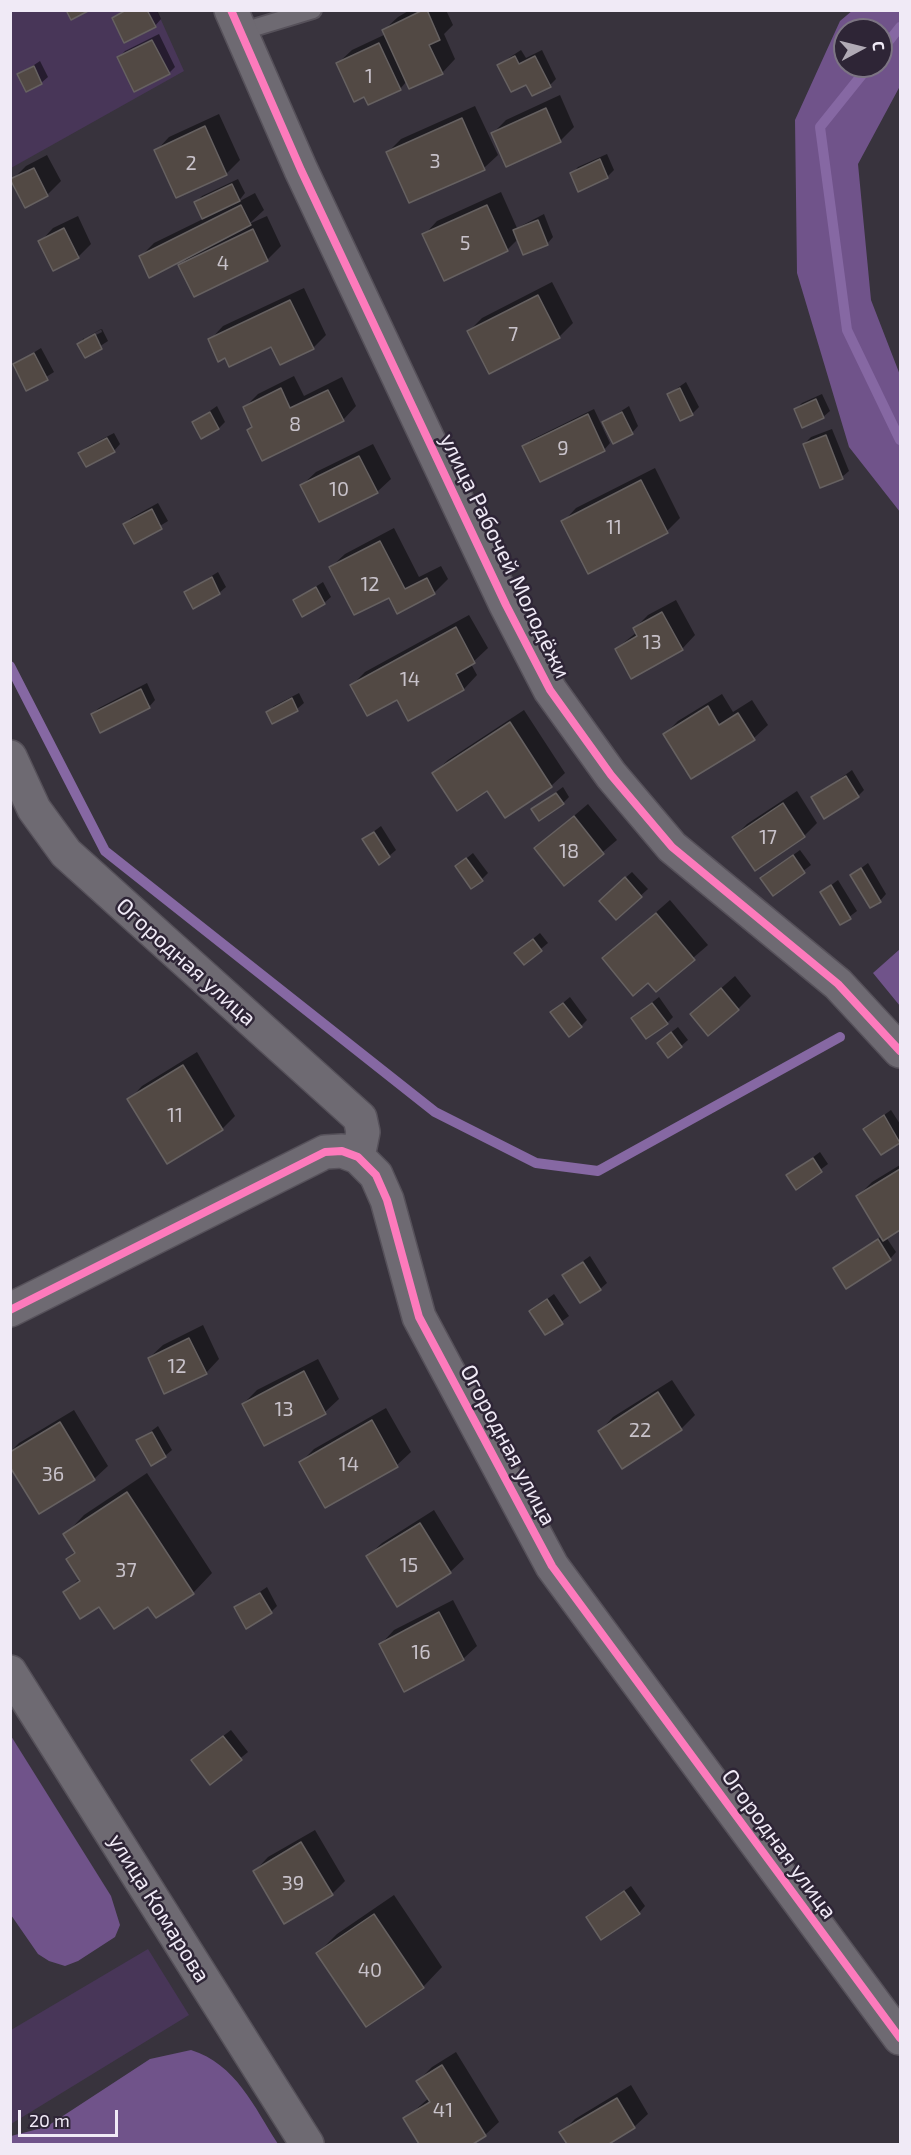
<!DOCTYPE html>
<html>
<head>
<meta charset="utf-8">
<style>
  body { margin:0 }
  #map { position:relative; width:911px; height:2155px; overflow:hidden; background:#38333d; font-family:"Exo 2",sans-serif }
  canvas { display:block }
  .frame { position:absolute; inset:0; border:12px solid #f0eaf6; pointer-events:none }
  .north { position:absolute; left:833px; top:18px; width:60px; height:60px; box-sizing:border-box; background:#2e2536; border:2px solid #7c7483; border-radius:50%; rotate:83deg; font-size:16px; font-weight:700; line-height:24px; text-align:center; color:#f0eaf6 }
  .north::after { content:''; display:block; margin:auto; width:21px; height:27px; background:#b0aab5; clip-path:polygon(50% 0,100% 100%,50% 72%,0 100%) }
  .scale { position:absolute; left:18px; top:2110px; width:100px; height:27px; box-sizing:border-box; border:3px solid #f0eaf6; border-top:0; padding-left:8px; font-size:18px; line-height:21px; white-space:nowrap; color:#f0eaf6; -webkit-text-stroke:4px #2e2536; paint-order:stroke }
</style>
</head>
<body>
<div id="map">
<canvas width="911" height="2155"></canvas>
<div class="frame"></div>
<div class="north">С</div>
<div class="scale">20 m</div>
</div>
<script>
const c = document.querySelector('canvas').getContext('2d');
c.lineJoin = 'round';
function fillPath(path, color) { c.fillStyle = color; c.fill(path, 'evenodd'); }
function stroke(path, color, width, dash) { c.strokeStyle = color; c.lineWidth = width; c.lineCap = dash ? 'butt' : 'round'; c.setLineDash(dash || []); c.stroke(path); }
function write(font, color, halo, rows, align = 'center') {
  c.font = font + ' "Exo 2",sans-serif'; c.lineWidth = 5; c.setLineDash([]); c.textBaseline = 'middle'; c.strokeStyle = halo; c.fillStyle = color; for (const [text, x, y, turn = 0] of rows) {
    c.save(); c.translate(x, y); c.rotate((+turn || 0) * Math.PI / 180); c.textAlign = isNaN(turn) ? turn : align; if (halo) c.strokeText(text, 0, 0); c.fillText(text, 0, 0); c.restore();
  }
}
fillPath(new Path2D(`
  M11 11H157L184 71 11 168Z
  M148 1949 189 2015 11 2124V2030Z`), '#483658');
fillPath(new Path2D(`
  M853 10 900 11V86L858 164 871 300 900 375V512L849 447 797 273 795 120 840 21ZM845 30H881V66H845Z
  M900 949V1006L873 973Z
  M11 1736 111 1896 120 1925 115 1937 78 1961 65 1966 49 1961 38 1954 11 1915Z
  M191 2050C236 2064 254 2107 278 2144H11V2136L46 2127 150 2059Z`), '#70538a');
fillPath(new Path2D(`
  M123 10H157L161 19 155 26 114 18Z
  M410 10H446L453 25 444 34 455 59 442 73 407 81 400 89 338 63 352 50 386 34 384 30 398 17Z
  M159 34 175 67 169 73 118 58 125 51Z
  M521 50 526 58 542 50 556 79 550 85 527 83 498 65Z
  M40 61 48 77 41 83 19 75Z
  M560 95 574 127 561 140 507 165 493 133 506 120Z
  M475 106 498 155 484 168 388 152 401 139Z
  M219 114 240 160 226 174 176 196 156 151 169 137Z
  M607 154 614 170 608 176 579 190 572 174 578 167Z
  M47 155 61 181 47 195 12 180 26 166Z
  M238 179 245 193 238 202 255 193 264 210 249 224 267 216 281 246 268 259 194 295 180 266 190 255 140 257 154 243 203 219 196 202 202 196Z
  M501 192 517 228 544 214 553 237 547 244 518 239 507 250 424 235 437 221Z
  M78 216 91 244 78 257 40 242 53 228Z
  M552 282 573 323 559 337 469 331 482 318Z
  M304 288 326 335 313 348 272 345 226 356 210 340 223 326Z
  M101 329 85 338 102 329 108 341 85 356 79 344 84 338V341L102 332Z
  M41 348 54 372 27 389 14 365Z
  M294 376 304 396 342 377 356 406 343 420 248 430 253 425 245 407 258 394Z
  M686 382 699 407 692 414 669 394Z
  M822 394 830 411 823 417 796 409 802 403Z
  M217 406 225 422 219 428 194 422Z
  M629 406 638 426 632 433 604 422Z
  M594 409 610 443 604 450 524 446 531 440Z
  M832 429 849 471 842 477 804 444 811 437Z
  M114 433 120 444 114 451 80 453 87 447Z
  M373 444 391 479 377 492 302 485 316 472Z
  M655 468 680 518 667 531 563 522 576 508Z
  M158 503 168 521 134 542 125 524 131 518Z
  M394 528 419 577 441 566 448 579 434 593 389 596 331 567 345 554Z
  M218 572 226 587 219 593 186 592Z
  M323 582 331 597 324 603 295 600Z
  M676 600 695 635 682 649H616L637 632 635 628 648 615Z
  M469 615 488 648 471 664 477 675 464 689 409 719 397 698 352 685 365 672Z
  M147 683 155 700 149 707 92 714 99 708Z
  M299 693 304 703 297 709 268 712 274 706Z
  M722 694 733 712 752 700 768 725 754 738 692 777 665 734 678 721Z
  M524 710 565 773 551 786 506 816 487 789 434 773 448 760Z
  M852 770 864 790 858 796 813 798Z
  M563 787 569 797 563 803 533 809Z
  M797 791 817 823 804 836 734 837 747 824Z
  M588 804 617 840 565 884 536 848Z
  M381 826 396 850 389 856 364 839Z
  M800 850 811 865 773 894 762 878Z
  M473 853 488 873 482 879 457 866Z
  M868 863 886 894 880 901 852 875Z
  M632 872 648 889 616 918 607 894Z
  M838 880 857 911 841 923 822 892Z
  M670 900 708 945 656 990 648 981 604 958Z
  M540 933 548 943 524 963 523 947Z
  M735 976 751 996 738 1009 692 1014Z
  M570 997 587 1020 581 1026 552 1012Z
  M659 997 673 1017 667 1023 632 1018Z
  M678 1027 688 1040 681 1046 665 1037Z
  M197 1052 235 1116 222 1129 129 1100 142 1086Z
  M891 1110 900 1124V1141L882 1153 865 1129Z
  M820 1152 828 1164 796 1188 788 1176Z
  M900 1165V1228L886 1237 896 1252 890 1259 835 1268 882 1236 858 1196 872 1182Z
  M590 1256 607 1283 600 1289 564 1275Z
  M554 1294 569 1316 546 1333 531 1311Z
  M203 1325 219 1359 206 1373 149 1358 163 1345Z
  M318 1359 339 1399 325 1412 264 1444 243 1404 257 1390Z
  M672 1380 695 1415 681 1429 623 1466 600 1431 613 1417Z
  M386 1408 411 1452 397 1465 326 1506 301 1462 314 1449Z
  M74 1410 108 1466 94 1479 10 1452 19 1443Z
  M158 1426 172 1450 165 1456 138 1441Z
  M147 1473 212 1573 193 1593 149 1605H100L65 1593 80 1578 68 1559 75 1551 65 1535 84 1515Z
  M434 1510 464 1559 450 1572 368 1556 382 1543Z
  M267 1587 277 1606 271 1612 236 1608Z
  M453 1600 477 1646 463 1659 381 1644 394 1630Z
  M231 1730 248 1752 210 1783 200 1754Z
  M315 1830 345 1881 332 1894 255 1871 268 1857Z
  M631 1886 645 1906 639 1913 588 1917Z
  M394 1895 442 1967 423 1987 318 1953 337 1934Z
  M456 2052 499 2122 485 2135 470 2144H421L405 2119 429 2098 418 2081 432 2067Z
  M631 2085 648 2114 634 2127 606 2144H568L561 2133 575 2119Z`), '#0007');
stroke(new Path2D(`
  M881 51 900 27
  M869 66 820 127 847 330 900 440
  M10 666 105 851 435 1112 536 1163 598 1171 840 1037`), '#8668a3', 10);
const building = new Path2D(`
  M66 10H90L71 20Z
  M126 10H147L156 27 124 43 112 18Z
  M423 10H427L440 40 429 45 443 74 409 89 382 30Z
  M152 40 170 74 134 92 117 57Z
  M379 43 401 90 368 105 364 97 354 102 336 63Z
  M515 56 519 64 535 56 551 87 532 96 526 85 511 92 497 65Z
  M34 66 42 84 26 92 17 74Z
  M546 108 561 142 506 167 491 133Z
  M462 118 485 170 409 203 386 152Z
  M205 126 227 175 176 198 154 150Z
  M600 159 608 178 578 192 570 173Z
  M34 168 48 196 25 208 10 179Z
  M232 184 240 201 202 219 194 202Z
  M241 205 251 225 149 278 139 256Z
  M487 205 508 251 444 281 422 234Z
  M538 220 548 245 523 255 513 230Z
  M64 228 79 258 53 271 38 241Z
  M253 229 268 261 194 297 178 265Z
  M538 295 560 338 489 374 467 331Z
  M290 300 314 349 280 365 271 347 229 367 225 358 218 362 208 339Z
  M95 334 102 349 85 358 77 344Z
  M34 353 48 380 26 391 13 364Z
  M281 388 290 408 328 390 344 421 262 461 247 430 252 427 243 407Z
  M680 388 693 415 680 421 667 394Z
  M816 399 824 418 802 428 794 409Z
  M210 412 219 429 201 439 192 422Z
  M622 412 633 434 613 444 602 422Z
  M588 414 605 451 540 482 522 446Z
  M826 435 843 479 820 488 803 444Z
  M107 438 115 452 86 467 78 453Z
  M359 456 378 493 319 522 300 485Z
  M641 480 668 533 588 574 561 521Z
  M152 509 162 529 134 544 123 524Z
  M380 541 405 589 427 578 435 594 397 614 389 598 354 615 329 567Z
  M212 577 220 594 193 609 184 592Z
  M316 587 325 604 302 617 293 600Z
  M662 612 683 650 631 679 615 649 637 636 633 628Z
  M456 627 475 663 456 674 464 690 408 721 397 700 367 716 350 685Z
  M141 689 150 708 100 733 91 714Z
  M292 698 298 711 272 724 266 712Z
  M708 706 719 725 738 713 755 740 691 779 663 734Z
  M510 722 552 787 505 818 487 791 457 811 432 773Z
  M846 776 859 797 824 819 811 797Z
  M556 793 564 804 539 821 531 809Z
  M783 803 805 837 755 871 732 837Z
  M574 816 604 854 564 886 534 848Z
  M374 832 390 857 379 865 362 839Z
  M793 855 805 873 773 896 760 878Z
  M466 858 483 881 471 889 455 866Z
  M861 868 881 902 870 908 850 875Z
  M625 877 642 897 616 920 599 901Z
  M831 885 851 919 840 925 820 892Z
  M656 913 695 960 656 992 648 983 633 996 602 958Z
  M533 939 542 951 524 965 514 953Z
  M721 988 739 1010 708 1036 690 1014Z
  M563 1003 582 1027 569 1037 550 1012Z
  M652 1003 668 1024 646 1039 631 1018Z
  M671 1032 682 1047 668 1058 657 1043Z
  M183 1065 223 1130 167 1164 127 1099Z
  M884 1115 900 1143 881 1155 863 1129Z
  M813 1158 822 1172 796 1190 786 1175Z
  M900 1169V1230L883 1241 856 1196Z
  M878 1239 891 1260 846 1289 833 1268Z
  M583 1262 601 1290 580 1303 562 1275Z
  M547 1299 563 1324 545 1335 529 1311Z
  M189 1338 207 1374 164 1394 148 1358Z
  M304 1371 326 1414 264 1446 242 1404Z
  M658 1392 682 1430 622 1469 598 1431Z
  M372 1420 398 1467 325 1508 299 1462Z
  M60 1422 95 1480 39 1514 10 1467V1452Z
  M152 1432 166 1457 151 1466 136 1440Z
  M127 1492 194 1594 156 1618 148 1607 114 1629 99 1607 80 1619 63 1592 80 1581 66 1559 75 1553 63 1534Z
  M420 1523 451 1573 397 1607 366 1556Z
  M260 1593 272 1613 246 1629 234 1607Z
  M439 1612 464 1660 404 1692 379 1644Z
  M223 1736 242 1760 210 1785 191 1760Z
  M301 1842 333 1895 284 1924 253 1871Z
  M624 1891 640 1914 601 1940 586 1917Z
  M374 1914 424 1988 366 2027 316 1953Z
  M442 2065 486 2136 473 2144H419L403 2118 430 2102 416 2081Z
  M617 2098 635 2128 609 2144H567L559 2132Z`);
fillPath(building, '#524944');
stroke(building, '#666161', 1.5);
const lane = new Path2D(`
  M240 32 313 10`);
const street = new Path2D(`
  M231 10 301 170 506 605 550 690 611 775 672 847 838 984 900 1051
  M10 757 34 809 66 853 360 1118 363 1132 358 1157
  M10 1310 325 1152 342 1151 358 1157 376 1175 387 1200 419 1317 552 1566 900 2038
  M10 1672 307 2144`);
stroke(lane, '#56515a', 20);
stroke(street, '#56515a', 36);
stroke(lane, '#6e6a72', 16);
stroke(street, '#6e6a72', 33);
stroke(new Path2D(`
  M231 10 301 170 506 605 550 690 611 775 672 847 838 984 900 1051
  M10 1310 325 1152 342 1151 358 1157 376 1175 387 1200 419 1317 552 1566 900 2038`), '#fd7abc', 8);
write('20px', '#c8c2ca', null, [
  ["1",369,76],
  ["3",435,161],
  ["2",191,163],
  ["5",465,243],
  ["4",223,263],
  ["7",513,334],
  ["8",295,424],
  ["9",563,448],
  ["10",339,489],
  ["11",614,527],
  ["12",370,584],
  ["13",652,642],
  ["14",410,679],
  ["17",768,837],
  ["18",569,851],
  ["11",175,1115],
  ["12",177,1366],
  ["13",284,1409],
  ["22",640,1430],
  ["14",349,1464],
  ["36",53,1474],
  ["15",409,1565],
  ["37",126,1570],
  ["16",421,1652],
  ["39",293,1883],
  ["40",370,1970],
  ["41",443,2110]
]);
write('22px', '#f0eaf6', '#2e2536', [
  ["улица Рабочей Молодёжи",505,556,64],
  ["Огородная улица",186,962,42],
  ["Огородная улица",508,1445,62],
  ["Огородная улица",779,1844,54],
  ["улица Комарова",159,1908,58]
]);
</script>
</body>
</html>
